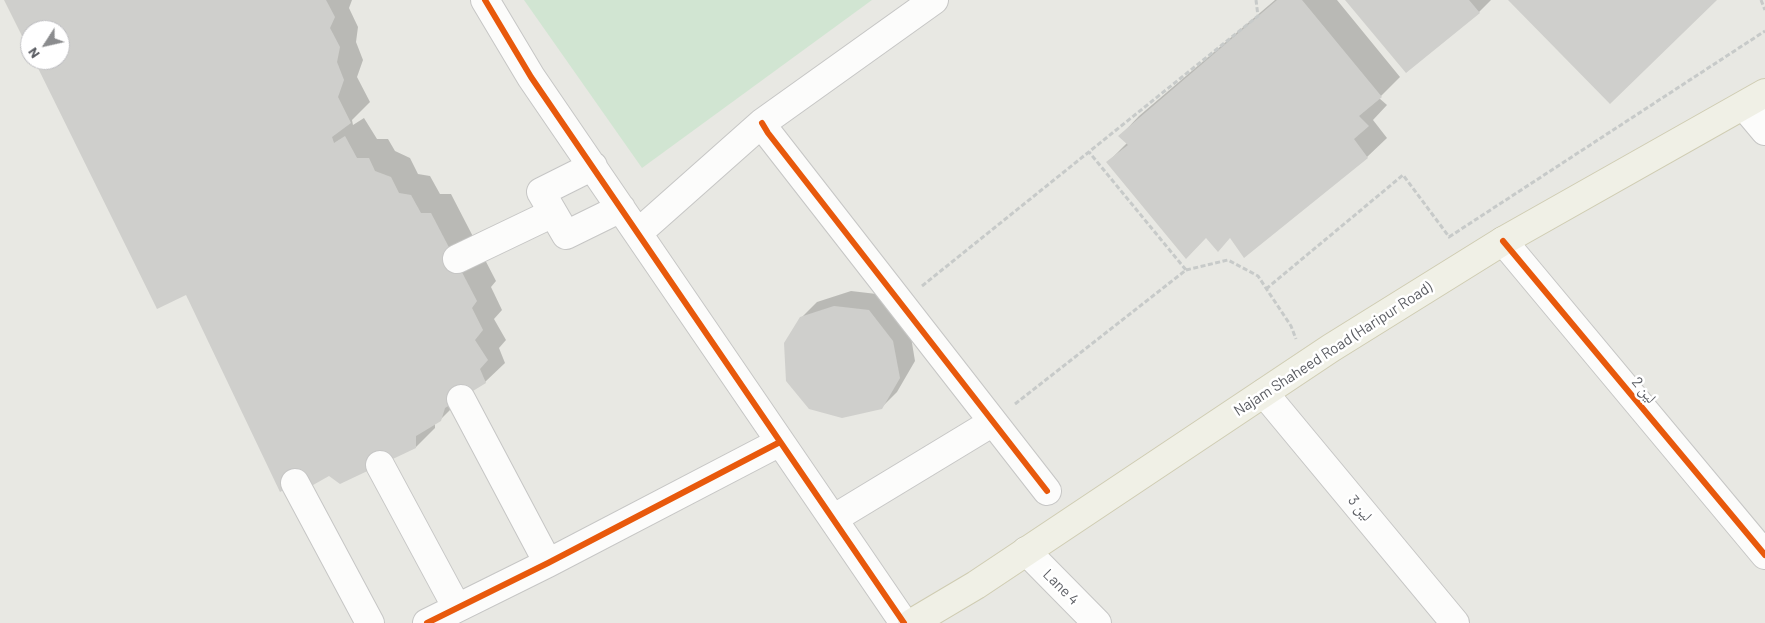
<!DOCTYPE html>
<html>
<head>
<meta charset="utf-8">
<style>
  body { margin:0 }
  #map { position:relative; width:1765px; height:623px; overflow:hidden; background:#e8e8e3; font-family:Barlow,sans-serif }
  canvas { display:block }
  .north { position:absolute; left:20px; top:20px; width:50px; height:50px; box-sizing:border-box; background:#fff; border:1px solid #bdbdc0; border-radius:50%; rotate:235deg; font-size:14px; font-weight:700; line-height:20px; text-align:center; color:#595b61 }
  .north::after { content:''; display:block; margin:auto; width:18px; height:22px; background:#8b8c8e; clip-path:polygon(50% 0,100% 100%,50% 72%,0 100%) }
</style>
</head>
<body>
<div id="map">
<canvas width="1765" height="623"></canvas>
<div class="north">N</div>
</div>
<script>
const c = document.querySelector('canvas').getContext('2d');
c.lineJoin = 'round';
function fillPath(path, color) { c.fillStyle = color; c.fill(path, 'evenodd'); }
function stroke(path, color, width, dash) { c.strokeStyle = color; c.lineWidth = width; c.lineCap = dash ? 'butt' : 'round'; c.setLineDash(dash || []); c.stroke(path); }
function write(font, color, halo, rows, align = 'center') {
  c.font = font + ' Barlow,"Noto Naskh Arabic",sans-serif'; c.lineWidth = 5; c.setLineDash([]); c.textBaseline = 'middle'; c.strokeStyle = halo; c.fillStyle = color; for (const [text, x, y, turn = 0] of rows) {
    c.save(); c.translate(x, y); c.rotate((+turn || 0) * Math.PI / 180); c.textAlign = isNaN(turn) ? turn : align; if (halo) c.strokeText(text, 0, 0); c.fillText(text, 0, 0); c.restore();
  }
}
fillPath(new Path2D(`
  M524 0H872L642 168Z`), '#d1e5d2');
fillPath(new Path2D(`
  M5 0H352L349 8 358 27 356 42 363 60 357 77 370 102 352 120 353 125 364 118 377 139H388L395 151 410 158 418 174 430 176 440 194H451L496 281 491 287 502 310 494 319 506 340 499 348 505 363 485 382 461 397 460 400 440 420 435 423V428L416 447 186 293 35 60H60V30H30V49Z
  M1275 0H1337L1400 77 1379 98 1387 105 1373 120 1387 138 1367 157 1244 256 1230 237 1207 236 1108 162 1127 143 1120 136 1139 116Z
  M1346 0H1491L1479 12Z
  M851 291 885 295 909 325 915 361 897 392 881 408 801 318 817 302Z`), '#0003');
fillPath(new Path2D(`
  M4 0H326L335 17 330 28 340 47 337 62 344 80 338 97 351 123 332 137 334 143 345 136 357 158H369L375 171 391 177 399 193 411 195 421 213H431L477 301 472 308 483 330 475 340 488 360 480 369 486 383 445 408 441 421 416 436V448L340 484 329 476 306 489 295 483 280 492 186 295 157 309 34 60H60V30H30V52Z
  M1277 0H1302L1382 97 1359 116 1369 126 1354 139 1368 158 1244 258 1230 238 1218 252 1206 238 1186 259 1106 162 1128 145 1118 136Z
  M1345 0H1469L1480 13 1406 73Z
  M1508 0H1717L1610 104Z
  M834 306 869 310 893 341 900 378 882 409 842 418 809 409 786 381 784 343 800 317Z`), '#cfcfcc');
const minor = new Path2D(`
  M485 0 531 77 904 623
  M1744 106 1765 131
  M762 123 768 133 1047 491
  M593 166 541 192 566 235 621 208
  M638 233 762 123 934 0
  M1503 241 1765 555
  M457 259 553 213
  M1264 393 1455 623
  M461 399 548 563
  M380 465 457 608
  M295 483 370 623
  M833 519 993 422
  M1026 551 1097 623
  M427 623 548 563 780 442`);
const major = new Path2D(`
  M912 623 976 585 1331 348 1503 241 1765 93`);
stroke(minor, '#c6c6c5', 30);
stroke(major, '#cfccb2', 30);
stroke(new Path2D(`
  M1761 0 1765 10
  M1449 237 1765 31
  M1186 270 1228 260 1258 276 1291 326 1296 339
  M922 286 1258 16 1256 0
  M1266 289 1403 175 1450 238
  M1015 404 1186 270 1089 152`), '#c7cac9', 3, [5, 2.5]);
stroke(minor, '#fcfcfb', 28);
stroke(major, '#f0f0e6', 28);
stroke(new Path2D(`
  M485 0 531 77 904 623
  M762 123 768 133 1047 491
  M1503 241 1765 555
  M427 623 548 563 780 442`), '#e8590c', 6);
write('15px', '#595b61', '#fff', [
  ["Najam Shaheed Road (Haripur Road)",1333,349,-33],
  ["لین 2",1644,390,50],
  ["لین 3",1360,508,50],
  ["Lane 4",1061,587,45]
]);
</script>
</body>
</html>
